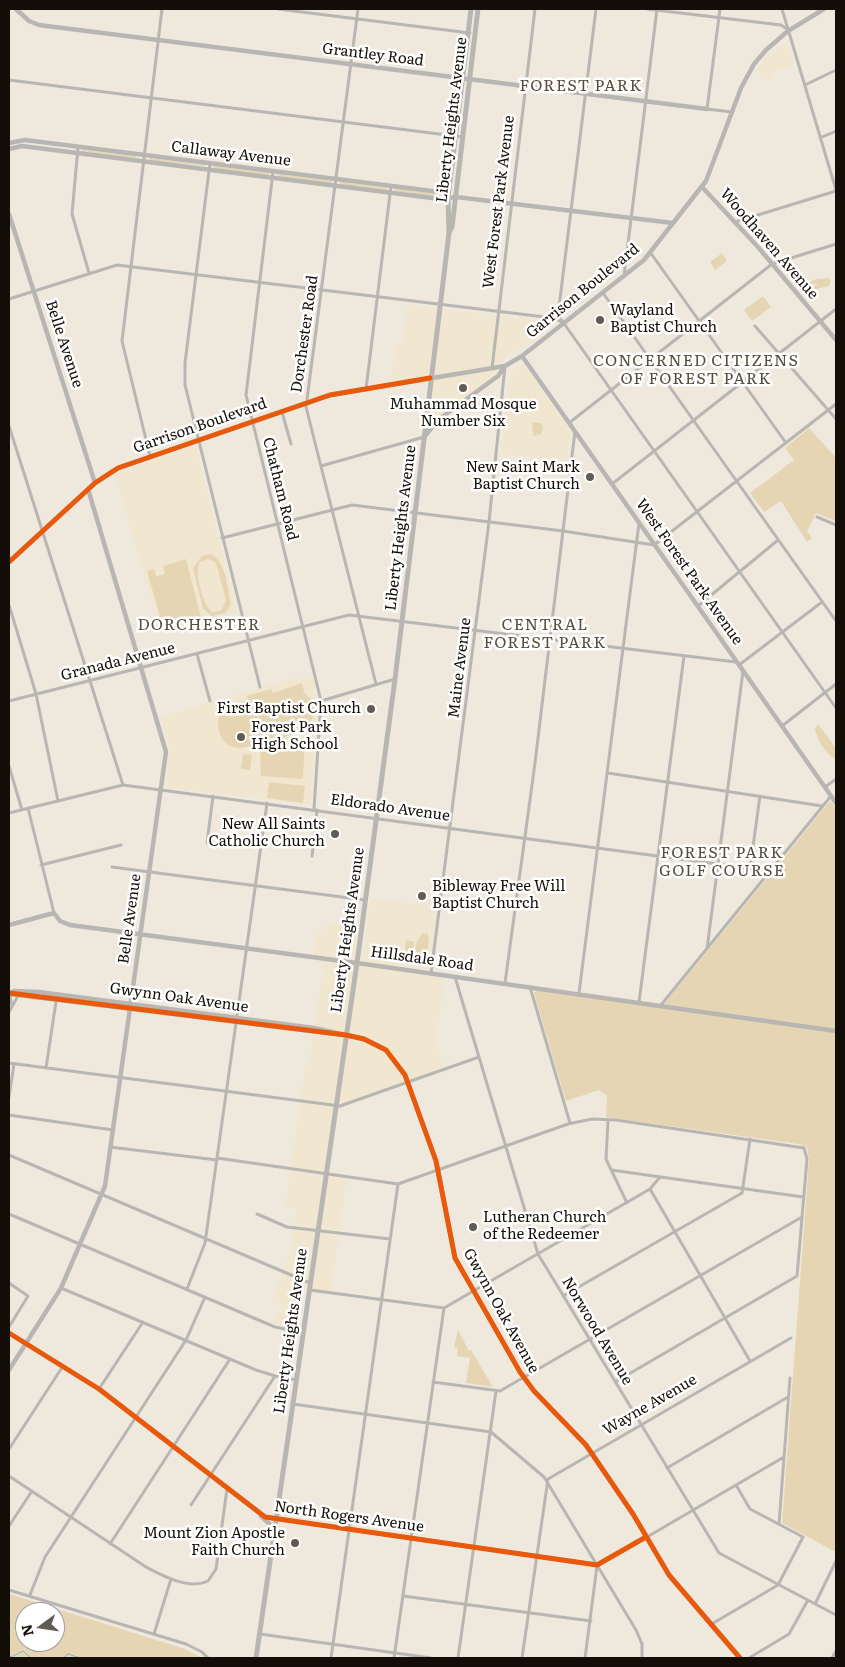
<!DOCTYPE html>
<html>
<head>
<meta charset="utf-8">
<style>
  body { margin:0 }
  #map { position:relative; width:845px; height:1667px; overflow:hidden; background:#efe9dd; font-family:Literata,serif }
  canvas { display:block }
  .frame { position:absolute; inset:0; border:10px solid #130f08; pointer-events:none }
  .north { position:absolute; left:15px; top:1602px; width:50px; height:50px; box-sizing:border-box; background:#fff; border:1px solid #a19f9c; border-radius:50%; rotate:256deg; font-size:14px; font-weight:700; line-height:20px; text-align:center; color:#130f08 }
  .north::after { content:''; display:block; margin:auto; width:18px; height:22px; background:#605b53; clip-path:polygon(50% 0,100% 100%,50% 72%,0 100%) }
</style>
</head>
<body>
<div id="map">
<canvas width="845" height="1667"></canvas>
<div class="frame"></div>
<div class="north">N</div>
</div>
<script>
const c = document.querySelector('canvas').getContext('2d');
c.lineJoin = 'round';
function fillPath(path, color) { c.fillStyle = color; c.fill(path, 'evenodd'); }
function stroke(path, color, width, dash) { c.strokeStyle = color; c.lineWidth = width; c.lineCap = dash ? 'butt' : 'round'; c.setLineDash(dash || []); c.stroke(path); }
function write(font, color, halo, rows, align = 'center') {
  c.font = font + ' Literata,serif'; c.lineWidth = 5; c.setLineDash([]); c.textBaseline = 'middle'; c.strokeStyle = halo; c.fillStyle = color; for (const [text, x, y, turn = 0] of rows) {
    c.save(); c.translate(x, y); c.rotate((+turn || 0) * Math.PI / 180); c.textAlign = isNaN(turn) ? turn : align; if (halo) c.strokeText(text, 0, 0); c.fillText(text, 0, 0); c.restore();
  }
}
fillPath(new Path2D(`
  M787 41 794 64 777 71 768 82 756 71 766 58Z
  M407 305 553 322 554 323 524 347 505 357 487 384 425 430 431 378 391 384 396 345H402Z
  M523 363 571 432 567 462 500 454 511 372Z
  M192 446 196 448 237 612 161 632 115 474Z
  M313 678 318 703 311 805 168 787 166 785 170 749 161 717 291 679Z
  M370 898 438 907 429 969 395 965 394 968 445 975 436 1041 444 1069 335 1106 325 1174 347 1177 331 1293 304 1289 298 1328 287 1327 274 1322 281 1304 272 1300 290 1252 296 1208 285 1207 305 1066 308 1067 311 1050 323 969 324 958 313 957 317 931 324 932 326 923 362 927 359 960 363 961Z`), '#f1e6d0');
fillPath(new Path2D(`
  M82 150 136 156V158L82 153Z
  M150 158 204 165 205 166 149 161Z
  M214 166 269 173 268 176 213 169Z
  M277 174 332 181V184L276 177Z
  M340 182 387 188V190L340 185Z
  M395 188 444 195V198L395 191Z
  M722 253 727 261 715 270 710 262Z
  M827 278 831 280 829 286 811 290 810 288 818 284H806L816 279Z
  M763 296 771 307 752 321 744 310Z
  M532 422 541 423 543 429 541 434 533 436Z
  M809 428 836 458V521L816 513 807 531 812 538 807 542 781 501 764 512 750 493 794 460 785 448Z
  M211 554C227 564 227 587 231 604L225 613 212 616 203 609 193 568 202 556ZM209 559 216 563 226 600 222 610 212 612C203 604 194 574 200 562Z
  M186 559 201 618 163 627 147 571 154 569 156 576 165 574 163 566Z
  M302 683 304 691 302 692C331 709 306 731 284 737L285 741 261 748 259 743C253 745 246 748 240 748 222 748 213 728 221 713L219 714 217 709 248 700 247 696 271 689 273 693Z
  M818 724 836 748V760C825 753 818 742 815 729Z
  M305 740 303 777 301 779 261 776 260 753 283 745Z
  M243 754 252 755 250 770 241 769Z
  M269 782 305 786 303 803 267 798Z
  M830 801 836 807V1552L782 1523 809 1160 807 1147 798 1144 606 1117 607 1096 599 1090 566 1101 534 993 537 990 661 1008Z
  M427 933 429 938 425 966 413 964 417 941 422 934Z
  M406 940 414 942 412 959 404 957Z
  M458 1330 469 1351 471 1350 493 1387 466 1383 470 1358 457 1356 458 1348 454 1347Z
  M9 1594 185 1649 202 1658H9ZM25 1612H55V1642H25Z`), '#e5d5b3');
stroke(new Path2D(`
  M9 1658 23 1651 31 1658
  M63 1658 68 1654 80 1658`), '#77bacd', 1);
stroke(new Path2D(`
  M278 9 470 33
  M358 9 306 407 376 684
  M596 9 558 315 836 708
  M647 9 781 25 787 29
  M720 9 707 109 732 112
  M782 9 836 190
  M9 80 463 137
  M805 85 836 70
  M820 138 836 131
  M78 147 72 214 89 273
  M210 163 185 363V385L260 687
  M273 172 246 395 321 701 314 809
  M735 222 836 191
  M650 252 786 443
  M624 276 657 9
  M603 293 836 621
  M9 299 117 265 553 318 564 323
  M755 326 836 419
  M492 368 535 9
  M366 389 391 186
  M282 412 291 444
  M569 423 772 264 836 244
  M9 426 123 785
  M150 456 122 341 162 9
  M321 466 424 437
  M612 484 836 309
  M817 517 836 525
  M222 538 352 505 563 531 654 545 836 404
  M9 605 36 694 58 801
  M698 606 778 540
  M197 654 210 701
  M739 665 822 602
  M9 701 349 615 736 662
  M321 701 395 679
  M782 726 836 684
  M9 766 22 810
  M608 773 822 806
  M825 787 836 779
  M28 808 54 913
  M9 813 123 785 770 871
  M207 843 213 796
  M312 856 317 810
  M41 865 121 845
  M112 867 365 900
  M750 868 760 796
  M707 949 743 671
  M431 973 489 522 505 366
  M455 977 538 1254 719 1553 836 1615
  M505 983 535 763 575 431
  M530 987 570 1123
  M9 991 12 1006
  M579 993 639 523
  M639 1002 684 656
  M661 1005 831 796
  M9 1012 19 994
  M9 1063 340 1106 479 1057
  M46 1068 57 995
  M9 1097 14 1064
  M9 1115 113 1130
  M608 1120 606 1159 627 1203
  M110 1147 217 1160
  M9 1155 310 1283
  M217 1158 398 1184 568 1124 592 1119 616 1120 804 1148 807 1159 797 1276 615 1382
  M611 1170 803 1197
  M650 1189 750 1361
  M9 1214 275 1327 303 1333
  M257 1214 287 1227 390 1239
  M9 1283 28 1296 9 1327
  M61 1288 256 1370 275 1376 296 1380
  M187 1289 205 1243 267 803
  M310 1290 444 1308 650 1189 660 1177
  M563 1296 742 1193 750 1139
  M433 1382 500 1391 802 1217
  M99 1389 143 1322
  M293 1404 491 1432 544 1477 636 1630 642 1644V1658
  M9 1449 63 1366
  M667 1468 788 1397
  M9 1476 146 1567C163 1576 189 1590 208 1581L216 1569 227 1489
  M191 1505 275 1376
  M779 1524 790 1378
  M9 1526 32 1491
  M647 1537 784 1457
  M110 1544 230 1359
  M9 1590 186 1644 202 1652 208 1658
  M30 1595 45 1557 186 1340 205 1297
  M403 1596 591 1621
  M815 1604 836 1561
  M710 1625 778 1585 803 1537 750 1509 736 1485
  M154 1634 171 1579
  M260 1634 431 1658
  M331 1658 398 1184
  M394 1658 444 1308
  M458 1658 496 1391
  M522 1658 548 1479 791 1338
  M585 1658 597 1566
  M749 1658 789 1634 808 1600
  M832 1658 836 1651`), '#b8b6b3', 3);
stroke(new Path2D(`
  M16 9 29 21 39 25 707 109
  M9 143 25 140 440 192 448 197
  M9 149 22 146 440 199 456 197 673 223
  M702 187 758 247 836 340
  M9 214 95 483
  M9 925 54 913 60 921 70 925 357 963
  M9 994 14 991 39 992 314 1028 346 1035
  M10 994 344 1035
  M9 1333 99 1389 265 1517 597 1565 646 1537
  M9 1370 61 1288 105 1186 166 752 88 489
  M261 1516 275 1529`), '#b8b6b3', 4.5);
stroke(new Path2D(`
  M522 356 836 803
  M424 437 438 420 498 376 505 366
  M9 562 95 483 118 468 330 395 505 366 522 356 644 260 706 181 741 88 754 64 766 50 788 31 824 9
  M357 963 836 1031
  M346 1035 364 1039 386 1050 405 1075 436 1161 455 1258 520 1372 534 1391 586 1445 633 1514 669 1575 740 1658`), '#b8b6b3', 4.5);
stroke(new Path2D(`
  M449 233 452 227 478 9
  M256 1658 357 963 395 679 449 233 448 197 471 9`), '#b8b6b3', 5);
stroke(new Path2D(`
  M9 562 95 483 118 468 330 395 430 378
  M9 993 346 1035 364 1039 386 1050 405 1075 436 1161 455 1258 520 1372 534 1391 586 1445 633 1514 669 1575 740 1658
  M9 1333 99 1389 265 1517 597 1565 646 1537`), '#e8590c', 5);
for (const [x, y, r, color] of [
  [600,320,5,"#605b53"],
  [463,388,5,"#605b53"],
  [590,477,5,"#605b53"],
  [371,709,5,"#605b53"],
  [241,737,5,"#605b53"],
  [335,834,5,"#605b53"],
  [422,896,5,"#605b53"],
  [473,1227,5,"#605b53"],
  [295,1543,5,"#605b53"]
]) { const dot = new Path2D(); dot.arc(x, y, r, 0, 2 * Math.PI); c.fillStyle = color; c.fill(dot); stroke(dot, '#fff', 2); }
write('15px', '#130f08', '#fff', [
  ["Grantley Road",373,55,7],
  ["Liberty Heights Avenue",452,120,-83],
  ["Callaway Avenue",231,154,7],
  ["West Forest Park Avenue",499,202,-83],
  ["Woodhaven Avenue",769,244,49],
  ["Garrison Boulevard",583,291,-39],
  ["Dorchester Road",305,334,-82],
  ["Belle Avenue",64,344,72],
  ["Garrison Boulevard",200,426,-19],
  ["Chatham Road",280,489,76],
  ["Liberty Heights Avenue",401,528,-83],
  ["West Forest Park Avenue",689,572,55],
  ["Granada Avenue",118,662,-14],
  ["Maine Avenue",460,668,-83],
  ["Eldorado Avenue",390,808,8],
  ["Belle Avenue",130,919,-82],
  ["Liberty Heights Avenue",348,930,-82],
  ["Hillsdale Road",422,959,8],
  ["Gwynn Oak Avenue",179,998,8],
  ["Gwynn Oak Avenue",501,1311,61],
  ["Liberty Heights Avenue",291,1331,-82],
  ["Norwood Avenue",597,1331,59],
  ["Wayne Avenue",650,1405,-30],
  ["North Rogers Avenue",349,1517,8]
]);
write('15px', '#130f08', '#fff', [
  ["Wayland",610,311],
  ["Baptist Church",610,328],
  ["Muhammad Mosque",463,405,"center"],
  ["Number Six",463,422,"center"],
  ["New Saint Mark",580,468,"right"],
  ["Baptist Church",580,485,"right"],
  ["First Baptist Church",361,709,"right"],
  ["Forest Park",251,728],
  ["High School",251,745],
  ["New All Saints",325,825,"right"],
  ["Catholic Church",325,842,"right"],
  ["Bibleway Free Will",432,887],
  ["Baptist Church",432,904],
  ["Lutheran Church",483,1218],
  ["of the Redeemer",483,1235],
  ["Mount Zion Apostle",285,1534,"right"],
  ["Faith Church",285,1551,"right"]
], 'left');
c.letterSpacing = '1px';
write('16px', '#574d3a', '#fff', [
  ["FOREST PARK",581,86],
  ["CONCERNED CITIZENS",696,361],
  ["OF FOREST PARK",696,379],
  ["DORCHESTER",199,625],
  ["CENTRAL",545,625],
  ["FOREST PARK",545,643],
  ["FOREST PARK",722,853],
  ["GOLF COURSE",722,871]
]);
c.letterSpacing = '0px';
</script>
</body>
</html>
